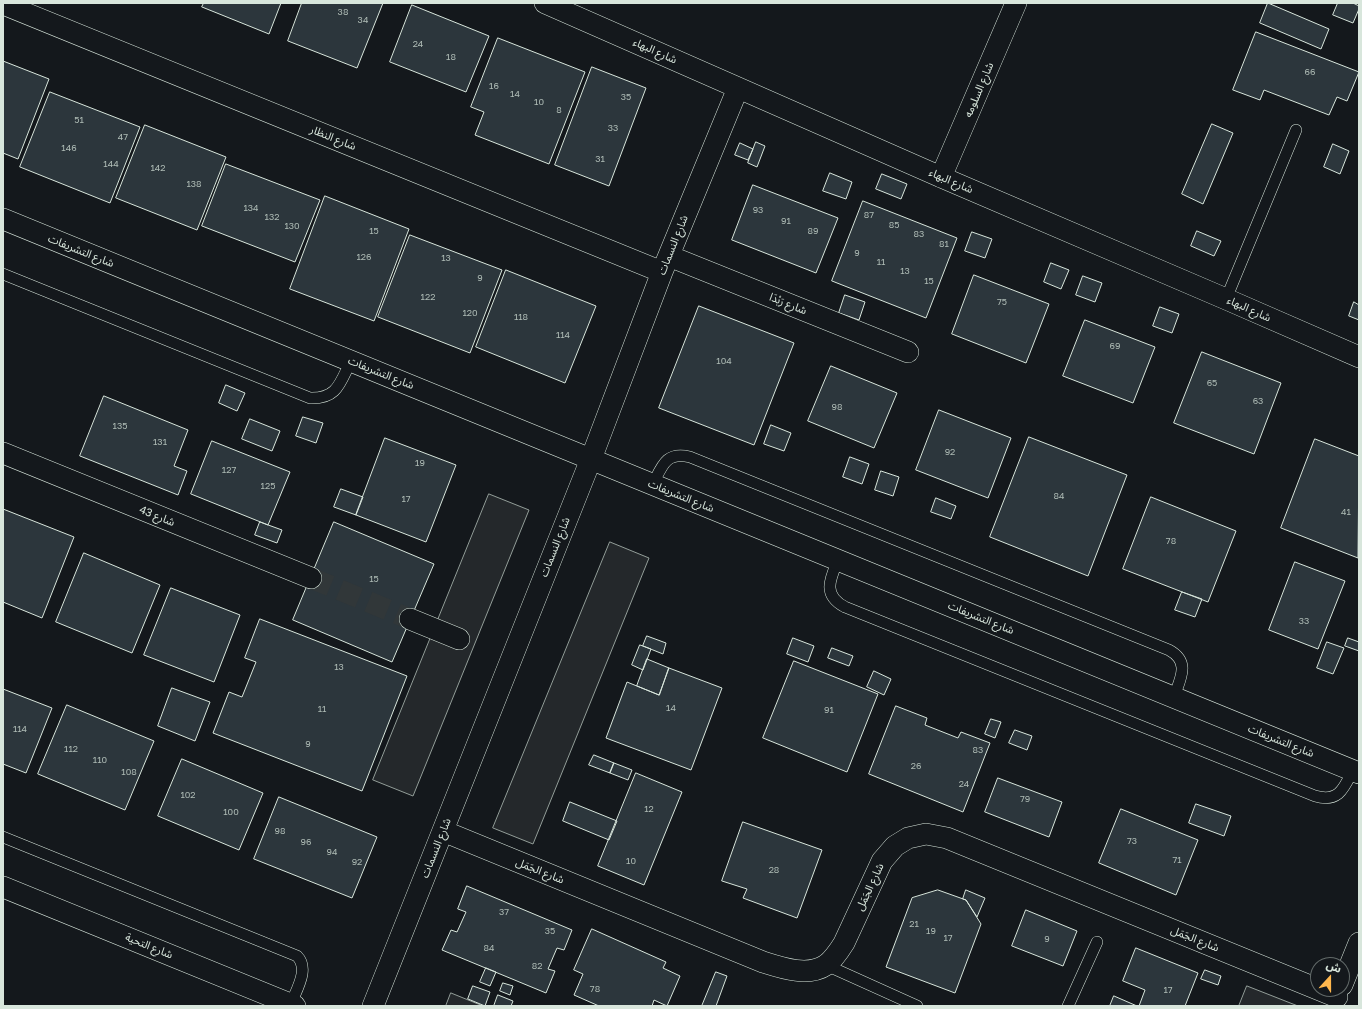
<!DOCTYPE html>
<html>
<head>
<meta charset="utf-8">
<style>
  body { margin:0 }
  #map { position:relative; width:1362px; height:1009px; overflow:hidden; background:#14181c; font-family:"Golos Text","Noto Sans Arabic",sans-serif }
  canvas { display:block }
  .frame { position:absolute; inset:0; border:4px solid #d8e6dc; pointer-events:none }
  .north { position:absolute; left:1310px; top:957px; width:40px; height:40px; box-sizing:border-box; background:#14181c; border:1px solid #626a69; border-radius:50%; rotate:21deg; font-size:11px; font-weight:700; line-height:16px; text-align:center; color:#d8e6dc }
  .north::after { content:''; display:block; margin:auto; width:14px; height:18px; background:#ffb74d; clip-path:polygon(50% 0,100% 100%,50% 72%,0 100%) }
</style>
</head>
<body>
<div id="map">
<canvas width="1362" height="1009"></canvas>
<div class="frame"></div>
<div class="north">ش</div>
</div>
<script>
const c = document.querySelector('canvas').getContext('2d');
c.lineJoin = 'round';
function fillPath(path, color) { c.fillStyle = color; c.fill(path, 'evenodd'); }
function stroke(path, color, width, dash) { c.strokeStyle = color; c.lineWidth = width; c.lineCap = dash ? 'butt' : 'round'; c.setLineDash(dash || []); c.stroke(path); }
function write(font, color, halo, rows, align = 'center') {
  c.font = font + ' "Golos Text","Noto Sans Arabic",sans-serif'; c.lineWidth = 3; c.setLineDash([]); c.textBaseline = 'middle'; c.strokeStyle = halo; c.fillStyle = color; for (const [text, x, y, turn = 0] of rows) {
    c.save(); c.translate(x, y); c.rotate((+turn || 0) * Math.PI / 180); c.textAlign = isNaN(turn) ? turn : align; if (halo) c.strokeText(text, 0, 0); c.fillText(text, 0, 0); c.restore();
  }
}
const parking = new Path2D(`
  M489 494 529 510 413 796 373 780Z
  M610 542 649 558 533 844 493 828Z
  M1247 986 1298 1006H1239Z
  M451 993 483 1006H446Z`);
fillPath(parking, '#24282b');
stroke(parking, '#939e99', 1);
const building = new Path2D(`
  M204 3H281L269 34 202 7Z
  M302 3H383L357 68 288 41Z
  M1268 3 1329 29 1321 49 1260 23Z
  M1338 3H1353L1359 6V9L1353 23 1333 15Z
  M412 5 489 36 466 92 390 62Z
  M1256 32 1359 72 1347 101 1337 97 1329 115 1264 90 1260 100 1233 90Z
  M498 38 585 72 549 164 475 135 484 112 471 107Z
  M3 61 49 79 18 159 3 153Z
  M592 67 646 88 609 186 555 165Z
  M50 92 140 127 110 203 20 167Z
  M1212 124 1233 133 1203 204 1182 194Z
  M145 125 226 157 197 230 116 198Z
  M756 142 765 146 757 167 748 163Z
  M740 143 753 149 748 160 735 155Z
  M1333 144 1349 151 1340 174 1324 167Z
  M226 164 320 200 295 262 202 226Z
  M830 173 852 182 846 199 823 191Z
  M882 174 907 184 901 199 876 189Z
  M753 185 838 218 816 273 732 240Z
  M325 196 409 229 374 321 290 289Z
  M863 201 957 238 926 318 832 281Z
  M1197 231 1221 241 1214 256 1191 246Z
  M972 232 992 239 985 258 965 251Z
  M410 235 502 270 470 353 378 317Z
  M1051 263 1069 270 1061 289 1044 282Z
  M506 270 596 306 565 383 476 347Z
  M974 275 1049 304 1026 363 952 334Z
  M1083 276 1102 283 1095 302 1076 295Z
  M845 295 865 302 859 320 839 313Z
  M1354 302 1359 305V320L1349 316Z
  M699 306 794 343 754 445 659 408Z
  M1160 307 1179 314 1172 333 1153 326Z
  M1085 320 1155 347 1133 403 1063 376Z
  M1202 352 1281 383 1254 454 1174 423Z
  M831 366 897 393 874 448 808 421Z
  M226 385 245 393 237 411 219 403Z
  M104 396 188 430 174 466 187 471 178 495 80 456Z
  M939 410 1011 438 988 498 916 470Z
  M303 417 323 423 316 443 296 436Z
  M250 419 280 431 272 451 242 439Z
  M771 425 791 433 784 451 764 444Z
  M1029 437 1127 475 1088 576 990 537Z
  M385 438 456 465 426 542 356 515Z
  M1315 439 1359 456 1358 558 1281 528Z
  M212 441 290 472 268 525 191 494Z
  M850 457 869 464 862 484 843 477Z
  M881 471 899 477 893 496 875 490Z
  M341 489 363 497 356 515 334 507Z
  M1151 497 1236 531 1208 602 1123 569Z
  M936 498 956 506 951 519 931 512Z
  M3 509 74 537 42 618 3 602Z
  M260 522 282 530 277 543 255 535Z
  M334 522 434 564 392 662 293 620Z
  M84 553 160 585 132 653 56 622Z
  M1295 562 1345 581 1318 649 1269 630Z
  M171 588 240 615 214 682 144 655Z
  M1182 592 1202 599 1195 617 1175 610Z
  M260 619 407 676 362 791 213 733 229 692 242 697 256 662 245 658Z
  M647 636 666 643 663 654 643 646Z
  M793 638 814 646 808 662 787 654Z
  M1348 638 1359 642V651L1345 646Z
  M1327 642 1344 648 1333 674 1317 668Z
  M640 645 651 649 643 670 632 665Z
  M832 648 853 656 849 666 828 658Z
  M647 659 669 668 659 695 637 686Z
  M794 661 878 694 847 772 763 738Z
  M669 668 722 688 691 770 606 738 627 682 659 695Z
  M874 671 891 679 884 695 867 687Z
  M172 688 210 702 195 741 158 726Z
  M3 689 52 708 26 773 3 764Z
  M67 705 154 741 125 810 38 774Z
  M896 706 927 718 925 725 958 738 961 732 990 743 963 812 869 774Z
  M991 719 1001 722 995 738 985 734Z
  M1015 730 1032 736 1027 750 1009 743Z
  M594 755 614 763 610 773 589 765Z
  M182 759 263 793 239 850 158 816Z
  M614 763 632 770 628 780 610 773Z
  M636 773 682 792 644 885 598 866Z
  M998 778 1062 802 1049 837 985 812Z
  M279 797 377 837 352 898 254 859Z
  M570 802 617 821 609 840 563 821Z
  M1196 804 1231 816 1224 836 1189 823Z
  M1121 809 1198 840 1176 895 1099 863Z
  M743 822 822 850 797 918 743 898 747 889 722 881Z
  M467 886 572 930 564 950 557 948 548 969 555 971 546 993 442 950 451 930 457 932 466 912 458 909Z
  M938 890 966 900 981 924 955 993 886 967 912 898Z
  M966 890 985 898 977 917 966 900 963 899Z
  M1026 910 1077 931 1063 966 1012 946Z
  M592 929 666 962 663 968 680 976 667 1006 654 1000 652 1006H599L574 995 583 974 574 970Z
  M1136 948 1198 973 1185 1006H1139L1145 990 1123 981Z
  M486 968 496 972 490 986 480 982Z
  M1205 970 1221 976 1218 985 1201 979Z
  M716 972 727 976 716 1006H702Z
  M503 983 513 986 510 995 500 991Z
  M473 986 490 992 485 1006 468 999Z
  M498 995 513 1001 511 1006H494Z
  M1114 996 1137 1006H1110Z`);
fillPath(building, '#2c363c');
stroke(building, '#d8e6dc', 1);
stroke(new Path2D(`
  M311 578 410 619`), '#313739', 21, [21, 10]);
const service = new Path2D(`
  M3 274 310 398C338 399 340 382 351 361
  M1226 299 1296 130
  M653 484C662 466 666 451 690 457L1169 650C1191 662 1180 679 1174 697
  M838 560C830 579 822 595 845 607L1315 796C1339 803 1344 788 1353 770
  M3 837 297 956C310 969 296 990 291 1004
  M826 965 917 1006
  M1068 1006 1097 942`);
const minor = new Path2D(`
  M545 3 941 177 1226 299 1359 357
  M3 4 662 272
  M941 177 1016 3
  M3 219 1359 773
  M669 256 908 352
  M3 453 311 578
  M410 619 459 639
  M443 831 763 962C782 968 808 977 826 965 834 959 839 951 844 943L882 861 895 846 908 838 926 834 947 838 1337 997
  M3 887 295 1006
  M1342 985 1359 943
  M373 1006 591 459 662 272 738 88`);
stroke(service, '#d8e6dc', 12);
stroke(minor, '#d8e6dc', 22);
stroke(service, '#14181c', 11);
stroke(minor, '#14181c', 21);
write('9px', '#adbab4', null, [
  ["38",343,12],
  ["34",363,20],
  ["24",418,44],
  ["18",451,57],
  ["66",1310,72],
  ["16",494,86],
  ["14",515,94],
  ["35",626,97],
  ["10",539,102],
  ["8",559,110],
  ["51",79,120],
  ["33",613,128],
  ["47",123,137],
  ["146",69,148],
  ["31",600,159],
  ["144",111,164],
  ["142",158,168],
  ["138",194,184],
  ["134",251,208],
  ["93",758,210],
  ["87",869,215],
  ["132",272,217],
  ["91",786,221],
  ["85",894,225],
  ["130",292,226],
  ["15",374,231],
  ["89",813,231],
  ["83",919,234],
  ["81",944,244],
  ["9",857,253],
  ["126",364,257],
  ["13",446,258],
  ["11",881,262],
  ["13",905,271],
  ["9",480,278],
  ["15",929,281],
  ["122",428,297],
  ["75",1002,302],
  ["120",470,313],
  ["118",521,317],
  ["114",563,335],
  ["69",1115,346],
  ["104",724,361],
  ["65",1212,383],
  ["63",1258,401],
  ["98",837,407],
  ["135",120,426],
  ["131",160,442],
  ["92",950,452],
  ["19",420,463],
  ["127",229,470],
  ["125",268,486],
  ["84",1059,496],
  ["17",406,499],
  ["41",1346,512],
  ["78",1171,541],
  ["15",374,579],
  ["33",1304,621],
  ["13",339,667],
  ["14",671,708],
  ["11",322,709],
  ["91",829,710],
  ["114",20,729],
  ["9",308,744],
  ["112",71,749],
  ["83",978,750],
  ["110",100,760],
  ["26",916,766],
  ["108",129,772],
  ["24",964,784],
  ["102",188,795],
  ["79",1025,799],
  ["12",649,809],
  ["100",231,812],
  ["98",280,831],
  ["73",1132,841],
  ["96",306,842],
  ["94",332,852],
  ["71",1177,860],
  ["10",631,861],
  ["92",357,862],
  ["28",774,870],
  ["37",504,912],
  ["21",914,924],
  ["35",550,931],
  ["19",931,931],
  ["17",948,938],
  ["9",1047,939],
  ["84",489,948],
  ["82",537,966],
  ["78",595,989],
  ["17",1168,990]
]);
write('11px', '#d8e6dc', '#14181c', [
  ["شارع البهاء",655,51,24],
  ["شارع السلومه",979,90,-67],
  ["شارع النظار",333,138,22],
  ["شارع البهاء",951,181,23],
  ["شارع النسمات",673,245,-68],
  ["شارع التشريفات",81,251,22],
  ["شارع رَبْدَا",788,304,22],
  ["شارع البهاء",1249,309,24],
  ["شارع التشريفات",381,373,22],
  ["شارع التشريفات",681,496,22],
  ["شارع 43",157,516,22],
  ["شارع النسمات",555,547,-68],
  ["شارع التشريفات",981,618,22],
  ["شارع التشريفات",1281,741,22],
  ["شارع النسمات",436,848,-68],
  ["شارع الجَمَل",540,871,22],
  ["شارع الجَمَل",870,887,-65],
  ["شارع الجَمَل",1195,939,22],
  ["شارع التحية",149,946,22]
]);
</script>
</body>
</html>
